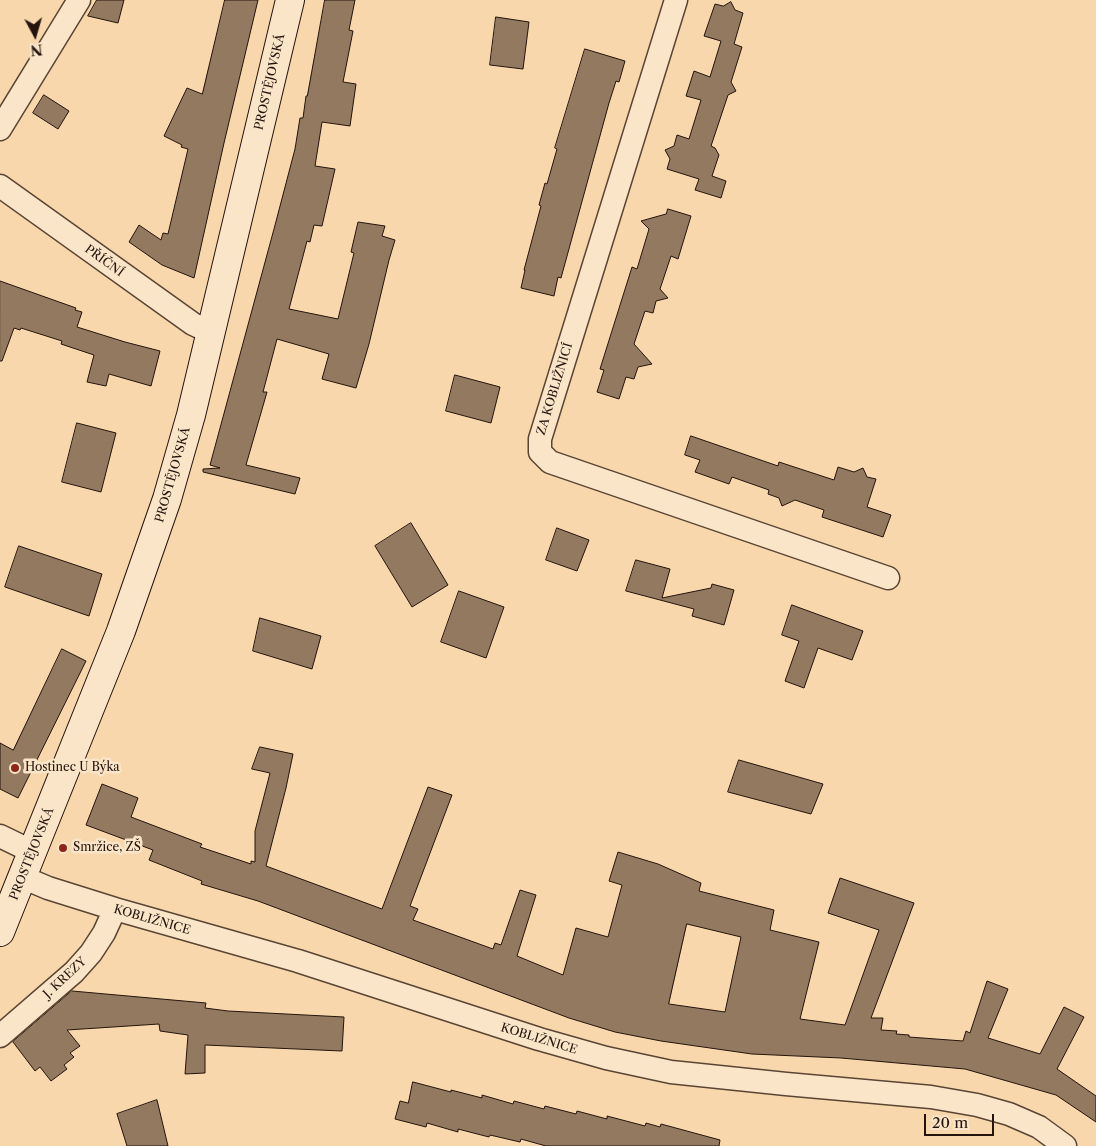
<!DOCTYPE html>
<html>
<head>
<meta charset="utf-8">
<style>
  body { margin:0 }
  #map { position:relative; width:1096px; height:1146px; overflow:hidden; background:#f7d7ab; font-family:"Libre Caslon Text",serif }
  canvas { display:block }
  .north { position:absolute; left:10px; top:10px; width:50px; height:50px; -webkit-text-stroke:4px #fae5c8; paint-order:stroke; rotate:174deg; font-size:14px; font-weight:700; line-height:20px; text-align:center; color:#25140d }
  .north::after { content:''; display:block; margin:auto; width:18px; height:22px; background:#25140d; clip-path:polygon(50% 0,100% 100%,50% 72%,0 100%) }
  .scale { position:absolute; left:924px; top:1114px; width:70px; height:22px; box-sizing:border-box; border:2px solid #25140d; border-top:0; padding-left:6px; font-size:15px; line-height:18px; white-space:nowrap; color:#25140d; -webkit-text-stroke:4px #fae5c8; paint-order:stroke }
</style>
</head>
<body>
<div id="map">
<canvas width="1096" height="1146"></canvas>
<div class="north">N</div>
<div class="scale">20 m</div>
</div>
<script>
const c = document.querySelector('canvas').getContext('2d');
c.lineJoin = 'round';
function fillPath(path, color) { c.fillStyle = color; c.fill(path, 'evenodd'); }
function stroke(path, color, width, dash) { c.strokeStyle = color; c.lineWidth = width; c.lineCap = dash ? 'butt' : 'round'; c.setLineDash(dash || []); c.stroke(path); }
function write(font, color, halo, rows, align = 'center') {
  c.font = font + ' "Libre Caslon Text",serif'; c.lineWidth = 5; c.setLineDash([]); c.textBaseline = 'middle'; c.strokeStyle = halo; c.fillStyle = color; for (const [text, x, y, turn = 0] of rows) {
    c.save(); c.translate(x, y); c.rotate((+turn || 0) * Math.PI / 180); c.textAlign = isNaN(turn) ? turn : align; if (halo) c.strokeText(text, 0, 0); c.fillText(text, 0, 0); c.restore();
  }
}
const building = new Path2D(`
  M97 0H124L118 23 88 16Z
  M225 0H258L224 143 194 278 162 265 129 242 139 225 161 240 163 233 168 234 188 149 181 147 182 145 164 136 187 88 202 94Z
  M325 0H355L349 30 353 31 343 82 356 84 350 126 322 122 315 166 335 169 322 226 314 225 310 242 307 241 289 309 338 319 354 253 351 252 358 222 385 226 382 236 395 240 389 260 369 344 356 388 322 379 329 354 277 339 263 392H267L246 465 300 478 295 494 203 472V469L220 468 210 465 274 229 295 149 300 118H303L306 96H307Z
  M731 2 735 10 743 13 734 44 742 47 731 82 736 91 728 95 711 146 715 148 719 155 712 176 726 181 721 198 695 190 699 179 667 169 670 159 665 150 674 146 677 135 689 139 701 100 686 96 694 71 710 77 721 41 704 36 715 4 723 6Z
  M496 17 529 22 523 69 490 65Z
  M585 49 625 61 619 82 616 81 609 103 561 278 558 277 554 296 521 288 525 270H524L541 206 539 205 545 183 547 184 557 149 555 148Z
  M44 95 69 111 58 129 33 113Z
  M668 209 691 216 678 259 671 256 660 289 668 298 656 301 653 313 645 311 634 344 652 364 638 367 634 379 626 377 619 399 597 392 604 370 600 369 632 267 637 269 649 229 641 221 666 214Z
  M0 281 76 308 75 310 82 312 77 327 125 342 160 351 151 386 109 374 106 386 87 382 94 355 61 344 62 341 21 328 20 330 14 328 2 361H0Z
  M455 375 500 387 491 423 446 411Z
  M77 423 116 433 101 492 62 482Z
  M691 436 778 466 779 462 834 480 838 467 854 472 863 468 867 477 876 479 867 507 891 515 883 537 822 517 824 510 795 500 782 506 779 498 768 494 769 490 732 477 729 484 695 472 700 460 685 455Z
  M411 523 448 585 412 607 375 546Z
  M557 528 589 540 577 571 546 560Z
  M19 546 102 574 89 616 5 587Z
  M636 560 670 569 662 598 711 588 712 584 734 590 724 625 692 616 694 609 626 591Z
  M459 591 504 607 486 658 441 642Z
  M792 605 863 631 852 660 818 648 804 688 785 681 799 641 782 635Z
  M260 618 321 636 312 669 253 651Z
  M62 649 86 661 18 798 0 789V743L13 750Z
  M260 747 293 754 286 788 266 866 382 909 428 787 452 795 410 906 418 909 413 920 493 949 495 943 501 945 520 890 536 895 517 956 563 975 576 928 608 937 622 885 609 881 618 852 658 864 701 883 699 891 774 910 770 930 819 942 800 1019 845 1025 879 930 828 913 840 878 914 903 871 1018H883L881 1030 897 1031 896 1034 909 1035V1037L963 1041 966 1031 970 1033 987 981 1008 989 988 1038 1040 1054 1064 1007 1084 1017 1057 1069 1096 1096V1122L1056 1095 965 1069 841 1058 752 1054 661 1041 615 1032 569 1018 258 901 201 884 202 881 149 860 153 850 86 825 102 784 138 798 131 817 202 844 200 847 251 864V861L255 862V831L270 773 252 769ZM687 924 741 937 725 1012 669 1004Z
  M739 760 823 784 811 814 728 792Z
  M72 991 206 1003 205 1008 228 1011 344 1017 342 1051 205 1045V1073L185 1074 188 1035 160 1031 159 1024 67 1030 80 1046 70 1053 74 1057 64 1065 67 1069 51 1081 40 1067 35 1071 13 1042Z
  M413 1082 451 1092V1090L482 1098V1095L513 1104 514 1101 544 1109 545 1106 576 1114 577 1111 607 1119V1116L645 1126 646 1123 660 1127 661 1124 720 1140 719 1146H546L521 1139 520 1142 490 1135 489 1137 458 1129V1132L427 1123 426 1127 395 1119 400 1101 408 1103Z
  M157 1100 168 1146H127L117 1114Z`);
fillPath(building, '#92795f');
stroke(building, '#25140d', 1);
const street = new Path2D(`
  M676 0 540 439V452L550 462 888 578
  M0 129 79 0
  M0 186 193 324 210 332
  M0 836 33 852
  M22 877 48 888 115 909 298 961 539 1039 606 1058 671 1072 786 1084 931 1097 977 1105 1009 1114 1039 1127 1065 1146
  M0 1036 74 972 91 953 104 933 115 909`);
const secondary = new Path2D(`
  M0 932 121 631 167 499 191 415 290 0`);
stroke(street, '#5a4534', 25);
stroke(secondary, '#25140d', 30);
stroke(street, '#fae5c8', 22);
stroke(secondary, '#fae5c8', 28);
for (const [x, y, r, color] of [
  [15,768,5,"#8f2418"],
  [63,848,5,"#8f2418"]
]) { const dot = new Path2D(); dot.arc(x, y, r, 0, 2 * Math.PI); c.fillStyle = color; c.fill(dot); stroke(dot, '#fae5c8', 2); }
write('12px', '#25140d', '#fae5c8', [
  ["PROSTĚJOVSKÁ",270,82,-77],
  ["PŘÍČNÍ",104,261,36],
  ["ZA KOBLIŽNICÍ",555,389,-73],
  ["PROSTĚJOVSKÁ",173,475,-74],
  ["PROSTĚJOVSKÁ",32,854,-68],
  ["KOBLIŽNICE",152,920,16],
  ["J. KREZY",65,978,-43],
  ["KOBLIŽNICE",539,1039,17]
]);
write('12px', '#25140d', '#fae5c8', [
  ["Hostinec U Býka",25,768],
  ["Smržice, ZŠ",73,848]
], 'left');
</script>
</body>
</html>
